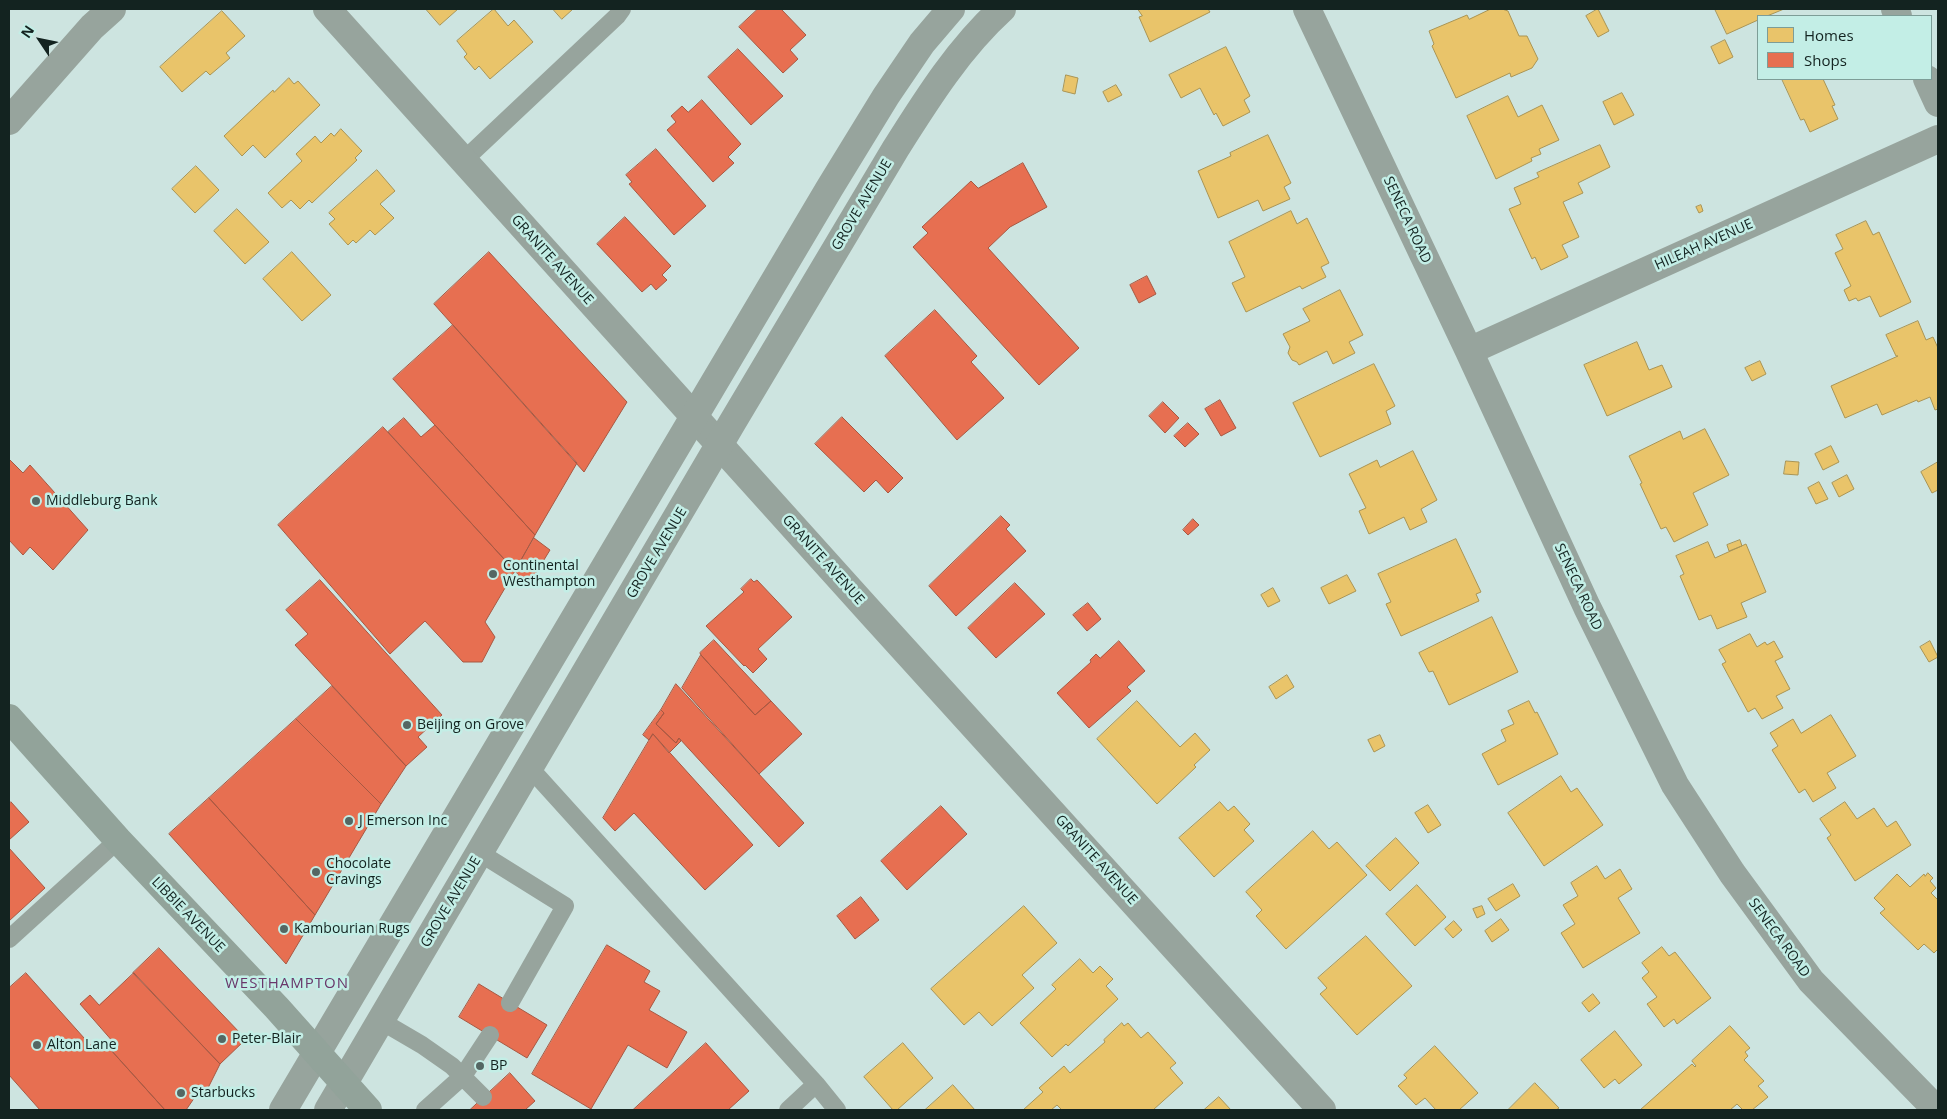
<!DOCTYPE html>
<html>
<head>
<meta charset="utf-8">
<style>
  body { margin:0 }
  #map { position:relative; width:1947px; height:1119px; overflow:hidden; background:#cde4e0; font-family:"Open Sans",sans-serif }
  canvas { display:block }
  .frame { position:absolute; inset:0; border:10px solid #132320; pointer-events:none }
  .legend { position:absolute; left:1757px; top:15px; width:175px; height:65px; box-sizing:border-box; background:#c3eee6; border:1px solid #7d9d97; margin:0; padding:6px 9px; list-style:none; font-size:15px; color:#132320 }
  .legend li { display:flex; align-items:center; gap:10px; height:25px }
  .legend b { width:25px; border:1px solid #7d9d97 }
  .north { position:absolute; left:15px; top:15px; width:50px; height:50px; -webkit-text-stroke:4px #c3eee6; paint-order:stroke; rotate:304deg; font-size:14px; font-weight:700; line-height:20px; text-align:center; color:#132320 }
  .north::after { content:''; display:block; margin:auto; width:18px; height:22px; background:#132320; clip-path:polygon(50% 0,100% 100%,50% 72%,0 100%) }
</style>
</head>
<body>
<div id="map">
<canvas width="1947" height="1119"></canvas>
<div class="frame"></div>
<ul class="legend">
<li><b style="height:14px;background:#e9c46a"></b>Homes</li>
<li><b style="height:14px;background:#e76f51"></b>Shops</li>
</ul>
<div class="north">N</div>
</div>
<script>
const c = document.querySelector('canvas').getContext('2d');
c.lineJoin = 'round';
function fillPath(path, color) { c.fillStyle = color; c.fill(path, 'evenodd'); }
function stroke(path, color, width, dash) { c.strokeStyle = color; c.lineWidth = width; c.lineCap = dash ? 'butt' : 'round'; c.setLineDash(dash || []); c.stroke(path); }
function write(font, color, halo, rows, align = 'center') {
  c.font = font + ' "Open Sans",sans-serif'; c.lineWidth = 5; c.setLineDash([]); c.textBaseline = 'middle'; c.strokeStyle = halo; c.fillStyle = color; for (const [text, x, y, turn = 0] of rows) {
    c.save(); c.translate(x, y); c.rotate((+turn || 0) * Math.PI / 180); c.textAlign = isNaN(turn) ? turn : align; if (halo) c.strokeText(text, 0, 0); c.fillText(text, 0, 0); c.restore();
  }
}
const homes = new Path2D(`
  M426 9H458L440 25Z
  M494 9 508 26 514 20 533 42 490 79 479 66 475 70 464 57 467 54 457 41Z
  M553 9H573L562 19Z
  M1138 9H1208L1210 12 1150 42 1139 17 1142 16Z
  M1491 9H1502L1508 11 1519 36H1527L1538 59 1532 68 1511 77 1510 73 1456 98 1432 46 1434 44 1429 31 1467 15 1469 19Z
  M1598 9 1609 31 1598 37 1586 16Z
  M1715 9H1784L1767 16H1758V20L1727 34Z
  M222 11 245 36 226 53 230 58 210 75 206 71 182 92 160 67Z
  M1725 40 1733 57 1719 64 1711 47Z
  M1226 47 1250 96 1244 100 1250 112 1223 126 1216 113 1214 115 1200 88 1181 98 1169 75Z
  M1066 75 1078 78 1075 94 1063 91Z
  M289 78 294 84 298 81 320 105 265 158 253 145 242 156 224 136 273 90 274 92Z
  M1782 79H1823L1835 105 1832 106 1838 119 1810 132 1804 119 1801 120Z
  M1116 85 1122 95 1108 102 1103 92Z
  M1622 93 1634 115 1614 125 1603 102Z
  M1508 96 1518 117 1542 105 1559 140 1539 149 1541 154 1531 158 1532 161 1496 179 1467 116Z
  M341 129 362 151 355 158 357 160 312 203 309 200 300 209 291 200 282 208 268 193 302 161 296 154 315 136 321 143 331 133 334 136Z
  M1268 135 1291 183 1284 187 1290 199 1263 211 1258 200 1218 218 1198 171 1231 156 1230 153Z
  M1600 145 1610 167 1578 183 1583 193 1563 202 1579 237 1562 245 1568 257 1541 270 1535 257 1532 259 1509 209 1521 204 1514 188 1539 177 1537 173Z
  M196 166 219 190 195 213 172 189Z
  M377 170 395 191 380 204 394 218 375 235 370 230 356 243 353 240 348 245 329 224 335 219 329 213Z
  M1701 205 1703 211 1699 213 1696 207Z
  M237 209 269 242 245 264 214 231Z
  M1291 211 1297 224 1307 218 1329 263 1321 267 1326 277 1302 289 1300 286 1246 312 1232 283 1245 277 1229 242Z
  M1866 221 1873 235 1879 232 1911 302 1880 317 1870 296 1858 301 1856 298 1849 301 1844 290 1851 286 1835 253 1843 249 1836 235Z
  M292 252 331 295 302 321 263 279Z
  M1340 290 1363 335 1349 342 1355 353 1333 364 1327 351 1299 365 1297 362 1292 360 1288 353 1290 347 1283 334 1310 321 1303 309Z
  M1918 321 1926 340 1933 337 1938 348V409L1935 410 1930 397 1918 402 1917 400 1882 415 1877 404 1845 418 1831 386 1898 356H1896L1886 335Z
  M1637 342 1649 370 1662 365 1672 387 1607 416 1584 365Z
  M1760 361 1766 374 1752 381 1745 368Z
  M1374 364 1395 406 1386 411 1391 424 1320 457 1293 403Z
  M1705 429 1729 475 1693 493 1708 525 1674 542 1666 527 1661 529 1640 484 1642 483 1629 456 1680 431 1683 439Z
  M1831 446 1839 462 1823 470 1815 454Z
  M1413 451 1437 500 1421 509 1427 522 1410 530 1404 517 1369 534 1359 511 1366 508 1349 474 1377 460 1380 467Z
  M1786 461 1799 462 1798 475 1784 474Z
  M1938 462V490L1932 493 1921 472Z
  M1847 475 1854 489 1839 497 1832 483Z
  M1819 482 1828 499 1816 504 1808 488Z
  M1456 539 1481 592 1476 594 1479 601 1401 636 1386 604 1391 602 1378 574Z
  M1740 540 1742 546 1729 551 1727 545Z
  M1708 542 1715 558 1746 544 1766 592 1741 603 1747 617 1717 629 1711 615 1699 620 1680 576 1684 574 1676 556Z
  M1347 575 1356 591 1329 604 1321 588Z
  M1273 588 1280 601 1268 607 1261 595Z
  M1492 617 1518 672 1449 705 1433 671 1429 672 1419 653Z
  M1750 634 1757 647 1765 642 1767 645 1774 641 1783 657 1775 661 1790 689 1776 696 1783 708 1762 719 1755 708 1748 712 1722 664 1726 662 1719 650Z
  M1930 641 1938 657 1929 662 1920 647Z
  M1287 675 1294 687 1276 699 1269 687Z
  M1137 701 1180 747 1195 733 1210 750 1194 765 1196 767 1157 804 1097 739Z
  M1529 701 1535 713 1537 712 1558 754 1498 785 1482 754 1506 741 1501 730 1514 724 1508 711Z
  M1831 715 1856 756 1827 773 1836 788 1813 802 1805 789 1799 793 1772 750 1778 746 1770 733 1793 719 1801 733Z
  M1380 735 1385 746 1374 752 1368 740Z
  M1561 776 1571 792 1577 788 1603 825 1544 866 1508 813Z
  M1220 802 1228 811 1234 806 1250 824 1244 830 1254 841 1214 877 1179 838Z
  M1845 802 1857 819 1874 808 1887 827 1896 821 1911 845 1855 881 1827 838 1831 835 1820 819Z
  M1428 805 1441 825 1428 833 1415 813Z
  M1313 831 1329 849 1337 842 1367 875 1286 949 1256 916 1262 910 1246 892Z
  M1396 838 1419 863 1390 891 1366 866Z
  M1597 866 1605 879 1620 869 1632 889 1618 898 1640 933 1583 968 1561 933 1575 924 1563 905 1578 896 1571 883Z
  M1928 873 1933 878 1930 881 1936 888 1931 893 1938 900V949L1934 953 1924 944 1918 950 1880 913 1885 909 1874 898 1897 874 1910 887 1924 874 1925 876Z
  M1513 884 1520 896 1496 911 1488 899Z
  M1417 885 1446 917 1415 946 1386 914Z
  M1024 906 1057 943 1022 975 1034 988 992 1026 979 1012 964 1025 931 989Z
  M1482 906 1485 914 1477 918 1473 909Z
  M1501 919 1509 930 1492 942 1485 931Z
  M1454 921 1462 930 1453 938 1445 929Z
  M1366 936 1412 986 1357 1035 1320 994 1327 988 1318 978Z
  M1662 947 1669 956 1675 952 1711 998 1677 1024 1674 1019 1664 1027 1647 1004 1657 997 1642 978 1649 972 1642 963Z
  M1080 959 1093 973 1100 966 1113 979 1106 986 1118 999 1068 1046 1066 1044 1052 1057 1020 1023 1056 989 1052 985Z
  M1593 994 1600 1003 1589 1012 1582 1003Z
  M1122 1023 1124 1026 1128 1023 1141 1038 1148 1032 1176 1063 1170 1068 1183 1083 1153 1110H1062L1057 1105 1051 1110H1023L1043 1092 1039 1088 1064 1066 1070 1073 1105 1042 1104 1040Z
  M1730 1026 1750 1048 1745 1052 1748 1056 1744 1060 1764 1081 1758 1086 1768 1097 1752 1110H1743L1737 1104 1730 1110H1640L1692 1064 1695 1067 1696 1066 1692 1061Z
  M1615 1031 1642 1065 1619 1084 1615 1079 1604 1088 1581 1060Z
  M903 1043 933 1078 897 1110H893L864 1077Z
  M1435 1046 1478 1093 1459 1110H1436L1425 1098 1416 1105 1398 1086 1407 1078 1404 1075Z
  M1535 1083 1559 1108 1556 1110H1508Z
  M953 1085 975 1110H925Z
  M1219 1097 1231 1110H1204Z`);
fillPath(homes, '#e9c46a');
stroke(homes, '#a99454', 1);
const shops = new Path2D(`
  M758 9H781L806 35 790 50 798 59 783 73 739 27Z
  M738 49 783 96 751 125 708 77Z
  M702 100 741 144 728 157 734 163 713 182 667 130 676 122 671 116 682 106 688 112Z
  M656 149 706 206 674 235 629 184 632 182 626 175Z
  M1023 163 1047 207 1010 227 988 248 1079 348 1039 385 913 247 928 233 922 227 971 181 978 188Z
  M625 217 671 266 662 275 667 280 656 290 651 284 642 292 597 244Z
  M489 252 627 402 584 472 434 304Z
  M1147 276 1156 294 1139 303 1130 285Z
  M935 310 977 356 971 362 1004 398 957 440 885 356Z
  M453 325 577 463 535 535 393 379Z
  M1220 400 1236 428 1221 436 1205 409Z
  M1163 402 1179 418 1165 433 1149 416Z
  M842 417 903 478 888 493 876 480 864 492 815 444Z
  M404 418 421 437 435 425 535 535 515 571 388 432Z
  M1188 423 1199 434 1185 447 1174 436Z
  M383 427 515 571 485 622 495 637 482 662H463L425 621 390 654 278 525Z
  M9 459 23 473 30 465 88 530 53 570 30 547 23 555 9 540Z
  M1001 516 1010 525 1006 529 1026 551 956 616 929 586Z
  M1193 519 1199 525 1188 535 1183 530Z
  M534 538 550 550 528 586 515 571Z
  M751 579 754 582 757 580 792 617 758 649 767 659 753 673 745 665 744 666 706 626 744 592 741 589Z
  M320 580 442 715 418 737 427 747 406 766 295 645 308 634 286 610Z
  M1015 583 1045 614 996 658 968 628Z
  M1088 603 1101 619 1087 631 1073 615Z
  M714 640 771 701 755 715 701 655 700 653Z
  M1119 641 1145 671 1127 687 1131 691 1089 728 1057 693 1091 662 1090 660 1096 654 1100 658Z
  M701 655 755 715 771 701 802 734 759 774 682 688Z
  M676 684 804 823 779 847 679 738 676 743 656 724 664 713 661 710Z
  M332 686 406 766 381 804 296 719Z
  M661 710 664 713 656 724 676 743 679 738 681 741 669 753 653 734 649 740 643 735Z
  M296 719 381 804 315 915 209 798Z
  M653 734 753 845 705 890 634 813 615 831 603 818Z
  M209 798 315 915 286 964 169 834Z
  M11 802 29 822 9 840V804Z
  M941 806 967 834 907 890 881 861Z
  M9 848 45 888 9 921Z
  M861 897 879 920 855 939 837 916Z
  M607 945 650 971 644 982 660 991 649 1010 687 1032 667 1068 628 1045 591 1109 532 1074Z
  M159 948 241 1034 239 1036 244 1041 220 1064 133 973Z
  M26 973 93 1048 102 1040 165 1110H40L9 1075V988Z
  M134 973 220 1064 203 1098 197 1094 186 1110H165L109 1048 114 1043 80 1004 90 995 99 1005Z
  M479 984 547 1025 527 1058 459 1017Z
  M706 1043 749 1091 728 1110H633Z
  M510 1073 535 1101 525 1110H470Z`);
fillPath(shops, '#e76f51');
stroke(shops, '#a75842', 1);
stroke(new Path2D(`
  M463 161 617 16 622 9
  M530 768 816 1084 837 1110
  M480 853 565 906 510 1003
  M9 939 118 840
  M381 1021 422 1045 452 1066 483 1097
  M425 1110 463 1076 490 1035
  M788 1110 816 1084`), '#97a49d', 18);
stroke(new Path2D(`
  M327 9 871 613 1322 1110
  M1307 9 1469 351 1587 607 1675 785 1732 873 1811 981 1937 1110
  M1895 9 1898 16
  M1927 79 1938 103
  M9 121 92 27 112 9
  M1469 351 1938 139`), '#97a49d', 28);
stroke(new Path2D(`
  M283 1110 829 189 886 96 922 43 951 9
  M328 1110 732 423 896 148C927 99 959 48 1002 9`), '#97a49d', 28);
stroke(new Path2D(`
  M9 718 118 840 277 1008 368 1110`), '#92a39a', 28);
for (const [x, y, r, color] of [
  [36,501,5,"#546763"],
  [493,574,5,"#546763"],
  [407,725,5,"#546763"],
  [349,821,5,"#546763"],
  [316,872,5,"#546763"],
  [284,929,5,"#546763"],
  [222,1039,5,"#546763"],
  [37,1045,5,"#546763"],
  [480,1066,5,"#546763"],
  [181,1093,5,"#546763"]
]) { const dot = new Path2D(); dot.arc(x, y, r, 0, 2 * Math.PI); c.fillStyle = color; c.fill(dot); stroke(dot, '#c3eee6', 2); }
write('14px', '#132320', '#c3eee6', [
  ["GROVE AVENUE",862,205,-59],
  ["SENECA ROAD",1407,220,65],
  ["HILEAH AVENUE",1704,245,-24],
  ["GRANITE AVENUE",552,260,48],
  ["GROVE AVENUE",657,553,-59],
  ["GRANITE AVENUE",823,560,48],
  ["SENECA ROAD",1578,587,65],
  ["GRANITE AVENUE",1096,860,48],
  ["GROVE AVENUE",451,902,-59],
  ["LIBBIE AVENUE",188,915,46],
  ["SENECA ROAD",1779,938,54]
]);
write('14px', '#132320', '#c3eee6', [
  ["Middleburg Bank",46,501],
  ["Continental",503,566],
  ["Westhampton",503,582],
  ["Beijing on Grove",417,725],
  ["J Emerson Inc",359,821],
  ["Chocolate",326,864],
  ["Cravings",326,880],
  ["Kambourian Rugs",294,929],
  ["Peter-Blair",232,1039],
  ["Alton Lane",47,1045],
  ["BP",490,1066],
  ["Starbucks",191,1093]
], 'left');
c.letterSpacing = '1px';
write('15px', '#69376a', '#c3eee6', [
  ["WESTHAMPTON",287,984]
]);
c.letterSpacing = '0px';
</script>
</body>
</html>
